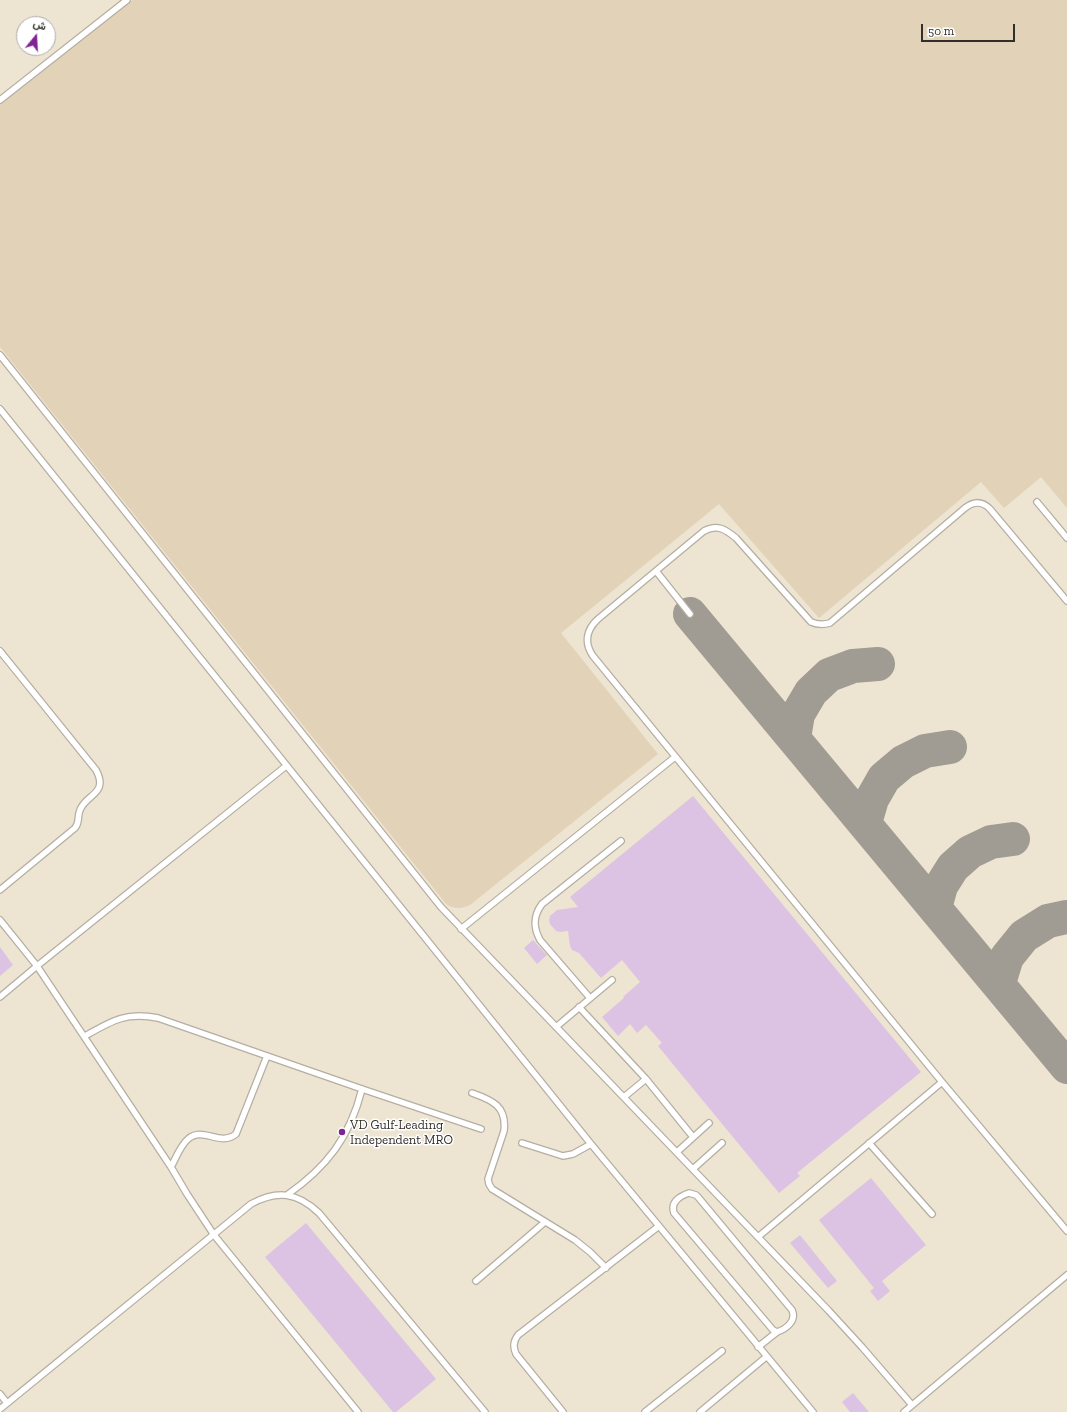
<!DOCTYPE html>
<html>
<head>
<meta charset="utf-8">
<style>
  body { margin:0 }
  #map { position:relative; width:1067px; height:1412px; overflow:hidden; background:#f5eee3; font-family:"Zilla Slab",Vazirmatn,serif }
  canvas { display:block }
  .north { position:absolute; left:16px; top:16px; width:40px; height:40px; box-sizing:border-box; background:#fff; border:1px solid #adacaa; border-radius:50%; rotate:18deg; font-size:11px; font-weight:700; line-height:16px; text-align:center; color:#312f2a }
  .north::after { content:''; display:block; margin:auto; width:14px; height:18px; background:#7f2491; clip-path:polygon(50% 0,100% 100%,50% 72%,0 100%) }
  .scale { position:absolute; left:921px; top:24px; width:94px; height:18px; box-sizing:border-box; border:2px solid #312f2a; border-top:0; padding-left:5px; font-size:12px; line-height:14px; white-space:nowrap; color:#312f2a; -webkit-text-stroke:3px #fff; paint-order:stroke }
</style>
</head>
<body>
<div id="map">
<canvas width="1067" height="1412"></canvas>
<div class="north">ش</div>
<div class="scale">50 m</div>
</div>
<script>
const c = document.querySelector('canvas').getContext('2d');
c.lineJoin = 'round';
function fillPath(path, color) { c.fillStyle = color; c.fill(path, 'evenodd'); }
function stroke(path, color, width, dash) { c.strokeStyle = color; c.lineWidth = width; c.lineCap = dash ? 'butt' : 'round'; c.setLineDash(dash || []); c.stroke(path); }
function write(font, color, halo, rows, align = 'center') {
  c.font = font + ' "Zilla Slab",serif'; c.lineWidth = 3; c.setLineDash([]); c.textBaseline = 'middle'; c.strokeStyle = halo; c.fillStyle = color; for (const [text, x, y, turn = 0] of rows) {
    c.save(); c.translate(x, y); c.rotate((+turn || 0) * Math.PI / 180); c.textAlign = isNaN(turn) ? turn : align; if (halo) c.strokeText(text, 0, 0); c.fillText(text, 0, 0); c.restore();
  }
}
fillPath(new Path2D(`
  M0 0H1067V1412H0ZM24 24H48V48H24Z`), '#eee4d2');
fillPath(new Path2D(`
  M133 0H1067V508L1041 477 1004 508 981 482 819 618 719 504 561 633 658 754 470 905C461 909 456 909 447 905L0 347V105Z`), '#e2d3b8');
stroke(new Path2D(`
  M690 614 1067 1067
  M794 738 798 714 811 692 829 675 853 666 878 664
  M865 823 872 799 884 778 903 762 925 751 950 747
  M935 908 941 886 953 867 970 852 991 842 1013 839
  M999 983 1007 957 1024 936 1048 921 1067 917`), '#a09b93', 34);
fillPath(new Path2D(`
  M693 796 921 1072 797 1173 800 1176 779 1193 658 1046 662 1043 646 1025 637 1033 630 1024 618 1036 602 1017 624 998 623 997 640 982 622 960 601 978 579 953 572 950 570 946 568 931 560 932 556 931 550 924 549 920 550 916 557 910 578 907 570 897Z
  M533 940 547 955 537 964 524 948Z
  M0 947 13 965 0 976Z
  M871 1178 926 1245 882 1281 890 1291 878 1301 870 1291 874 1288 819 1220Z
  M306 1223 436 1379 396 1412H393L265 1257Z
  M800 1235 837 1281 828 1288 790 1243Z
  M853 1393 869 1412H850L842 1402Z`), '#ddc3e3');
const service = new Path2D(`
  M0 100 127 0
  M0 355 441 907 829 1311 862 1347 912 1405
  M0 409 591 1144 813 1412
  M1037 502 1067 538
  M656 571 690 614
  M1067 601 990 509C982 501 974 501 965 508L830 623C823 625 818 625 811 622L736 538C725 529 717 524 704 531L598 619C586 630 584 643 593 656L942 1082 1067 1231
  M0 651 96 770C109 794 86 794 80 810 77 817 80 822 75 828L0 890
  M0 920 37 966 171 1167 187 1194 214 1235 358 1412
  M461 929 675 757
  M0 997 37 966 286 766
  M590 998 540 940C533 927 533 916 542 904L621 841
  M579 1007 646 1079 693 1137
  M556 1027 612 980
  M85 1036C113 1020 126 1012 158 1018L362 1089 481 1129
  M472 1093C492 1100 507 1106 504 1131L488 1179 489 1184 492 1189 575 1240 590 1252 606 1268
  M624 1097 646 1079
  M522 1143 563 1156 573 1154 591 1144
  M869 1143 932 1214
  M677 1152 709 1123
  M171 1167C176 1158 180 1146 188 1139 203 1126 220 1147 236 1134L267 1056
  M693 1169 722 1143
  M689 1193 696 1195 698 1197 792 1310C797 1321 786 1329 777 1332L773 1330 674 1213C670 1202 680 1196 689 1193Z
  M287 1195C327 1167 350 1137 362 1089
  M758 1237 942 1082
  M476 1281 545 1222
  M758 1347 777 1332
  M0 1394 7 1403
  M0 1409 251 1204C277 1190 297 1192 319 1213L485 1412
  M563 1412 516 1354C513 1347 513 1342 518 1335L659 1226
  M645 1412 722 1351
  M700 1412 766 1357
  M904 1412 1067 1275`);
stroke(service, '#b4aea3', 8);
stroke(service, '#fff', 5.5);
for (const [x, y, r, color] of [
  [342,1132,4,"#7f2491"]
]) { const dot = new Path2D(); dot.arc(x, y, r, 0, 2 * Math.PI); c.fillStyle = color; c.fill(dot); stroke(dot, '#fff', 1.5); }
write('13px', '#312f2a', '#fff', [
  ["VD Gulf-Leading",350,1125],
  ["Independent MRO",350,1140]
], 'left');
</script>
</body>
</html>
